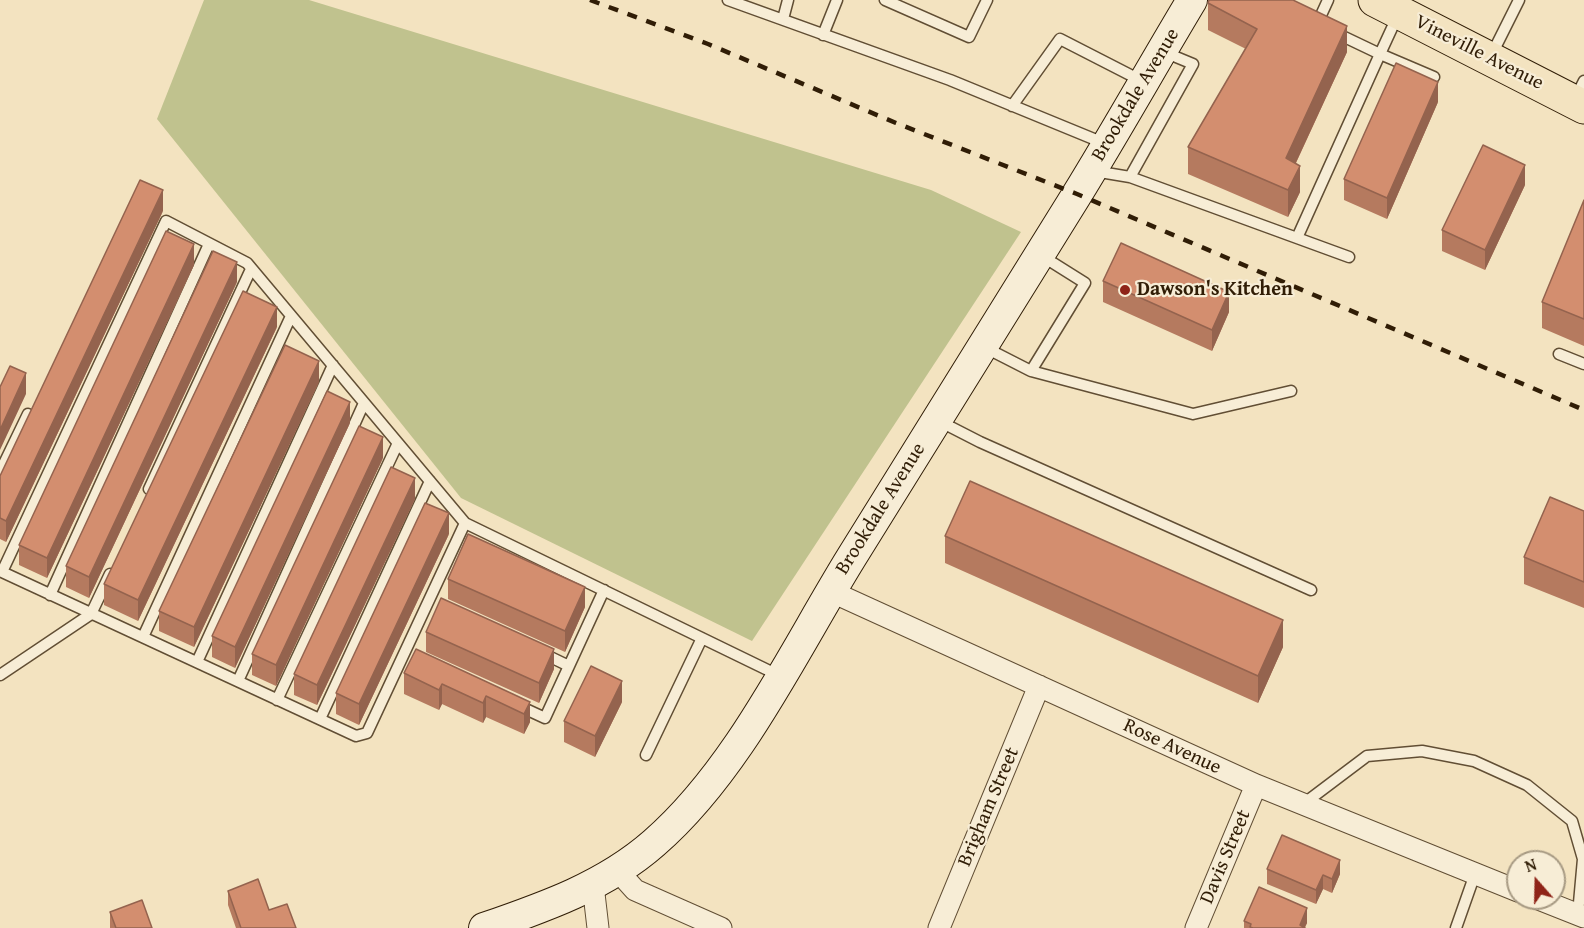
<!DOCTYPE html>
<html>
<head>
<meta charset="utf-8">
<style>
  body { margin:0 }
  #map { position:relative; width:1584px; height:928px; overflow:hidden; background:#f3e3c0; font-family:"Gentium Book Plus",serif }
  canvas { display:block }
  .north { position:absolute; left:1506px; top:850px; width:60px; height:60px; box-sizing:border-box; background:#f7edd6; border:2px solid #a79a83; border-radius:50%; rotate:340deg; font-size:16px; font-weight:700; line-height:24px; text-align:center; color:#301d06 }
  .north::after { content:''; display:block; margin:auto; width:21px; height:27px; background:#8f2418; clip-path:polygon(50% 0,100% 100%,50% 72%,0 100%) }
</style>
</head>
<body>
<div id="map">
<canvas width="1584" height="928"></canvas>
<div class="north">N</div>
</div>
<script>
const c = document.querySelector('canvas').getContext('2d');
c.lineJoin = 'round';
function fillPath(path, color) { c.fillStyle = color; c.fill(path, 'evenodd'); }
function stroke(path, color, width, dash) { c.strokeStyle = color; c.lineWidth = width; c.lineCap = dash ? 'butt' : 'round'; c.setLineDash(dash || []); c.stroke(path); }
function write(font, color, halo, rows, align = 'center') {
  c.font = font + ' "Gentium Book Plus",serif'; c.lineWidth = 4.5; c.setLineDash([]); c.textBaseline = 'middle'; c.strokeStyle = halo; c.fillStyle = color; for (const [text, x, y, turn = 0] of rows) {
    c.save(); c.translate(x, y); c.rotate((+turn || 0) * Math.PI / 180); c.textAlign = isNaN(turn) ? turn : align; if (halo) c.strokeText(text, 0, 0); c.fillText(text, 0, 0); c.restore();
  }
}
fillPath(new Path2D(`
  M204 0H309L931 190 1021 232 752 641 461 498 157 119Z`), '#c0c28e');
const lane = new Path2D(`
  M728 0 950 80 1106 144
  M885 0 969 37 987 0
  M1398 15 1380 54 1434 77
  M783 19 788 0
  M1319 25 1317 24 1328 0
  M823 35 837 0
  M1491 56 1519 0
  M1575 99 1584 81
  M1012 106 1060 39 1142 81
  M1094 171 1130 177 1193 64 1164 52
  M1130 177 1297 238 1380 54 1336 33
  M1297 238 1349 257
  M984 347 1031 371 1085 283 1042 256
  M1559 354 1584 364
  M1031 371 1193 414 1291 391
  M937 420 980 442 1311 590
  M0 472 28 414
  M149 489 251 269
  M465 523 367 733 356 736 2 572 166 221 247 263 465 523 780 676
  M50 595 209 244
  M143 637 291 316
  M542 653 569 666
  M197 662 333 365
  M0 675 91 614 110 574
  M238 681 364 403
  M277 700 398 443
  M519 706 545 718 604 590
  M320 719 430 481
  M646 755 702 638
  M1302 805 1367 756 1422 751 1474 761 1527 785 1572 821 1583 859 1578 914
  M1456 928 1475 874`);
const street = new Path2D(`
  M830 591 1256 785 1518 891
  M617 870 635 890 721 928
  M593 885 598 928
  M1536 898 1584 917
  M939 928 1039 686
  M1196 928 1256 785`);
const secondary = new Path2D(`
  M484 928C545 907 605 886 654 843 738 770 793 652 851 558 926 437 1001 317 1076 196 1116 131 1153 65 1192 0`);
const primary = new Path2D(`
  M1375 0 1584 107`);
stroke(lane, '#614e34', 13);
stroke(street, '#614e34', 23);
stroke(secondary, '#301d06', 32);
stroke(primary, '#301d06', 35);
stroke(lane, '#f7edd6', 10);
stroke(street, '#f7edd6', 21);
stroke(secondary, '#f7edd6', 30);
stroke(primary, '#f3e3c0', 33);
stroke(new Path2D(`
  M590 0 708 44 896 123 1077 194 1584 410`), '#301d06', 4.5, [10, 10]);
fillPath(new Path2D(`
  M1208 3 1347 52 1296 163 1300 192 1288 217 1188 174V147L1246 49 1208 30Z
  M1438 102 1387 219 1344 200V179Z
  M1525 185 1485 270 1442 251V230Z
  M1584 200V346L1542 328V302Z
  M163 211 6 542 0 539V476Z
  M194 265 47 578 19 565V545Z
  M1103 281 1229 312 1212 351 1103 302Z
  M237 282 89 598 66 587V566Z
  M277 327 138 621 104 605V584Z
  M319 382 194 647 159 631V611Z
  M350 423 235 668 212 657V636Z
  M383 458 276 686 252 675V654Z
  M415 499 317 705 294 695V674Z
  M1584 511V608L1524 584V557Z
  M449 534 359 725 336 714V693Z
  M945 536 1283 647 1258 703 945 563Z
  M448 579 585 607 565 652 448 599Z
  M426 632 554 669 539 703 426 652Z
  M404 673 530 702V722L524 734 486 717 483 723 442 704 439 710 404 694Z
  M622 702 595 757 564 742V721Z
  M1267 869 1340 874 1332 893 1323 889 1316 904 1267 884Z
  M228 891 269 910 296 928H236L228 905Z
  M110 912 152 928H110Z
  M1244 921 1307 923 1305 928H1244Z`), '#b57a5f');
fillPath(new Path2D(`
  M1347 26V52L1286 184V158Z
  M1438 82V102L1387 219V198Z
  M1525 165V185L1485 270V250Z
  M1300 166V192L1288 217V190Z
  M163 190V211L6 542V521Z
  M194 244V265L47 578V558Z
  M237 262V282L89 598V577Z
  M1229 292V312L1212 351V330Z
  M277 307V327L138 621V600Z
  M319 361V382L194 647V627Z
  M26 373V394L0 450V430Z
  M350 402V423L235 668V647Z
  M383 437V458L276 686V665Z
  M415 478V499L317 705V685Z
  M449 513V534L359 725V704Z
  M585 587V607L565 652V631Z
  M1283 620V647L1258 703V676Z
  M554 649V669L539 703V683Z
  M622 681V702L595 757V736Z
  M442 684V704L439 710V690Z
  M486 696V717L483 723V703Z
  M530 702V722L524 734V714Z
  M1340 860V874L1332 893V879Z
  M1323 875V889L1316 904V890Z
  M1307 908V923L1304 928 1300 925Z`), '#94634e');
const building = new Path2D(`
  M1209 0H1293L1347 26 1286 158 1300 166 1288 190 1188 147 1257 29 1208 3Z
  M1396 63 1438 82 1387 198 1344 179Z
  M1483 145 1525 165 1485 250 1442 230Z
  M140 180 163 190 6 521 0 518V476Z
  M1584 200V319L1542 302Z
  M166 231 194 244 47 558 19 545Z
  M1121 243 1229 292 1212 330 1103 281Z
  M213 251 237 262 89 577 66 566Z
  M243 291 277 307 138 600 104 584Z
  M285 345 319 361 194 627 159 611Z
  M10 366 26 373 0 430V387Z
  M327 391 350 402 235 647 212 636Z
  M359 426 383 437 276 665 252 654Z
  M391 467 415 478 317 685 294 674Z
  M970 481 1283 620 1258 676 945 536Z
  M1550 497 1584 511V582L1524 557Z
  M425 503 449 513 359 704 336 693Z
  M468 534 585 587 565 631 448 579Z
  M441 598 554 649 539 683 426 632Z
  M416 649 530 702 524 714 486 696 483 703 442 684 439 690 404 673Z
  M591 666 622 681 595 736 564 721Z
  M1282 835 1340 860 1332 879 1323 875 1316 890 1267 869Z
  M258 879 269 910 287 904 296 928H241L228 891Z
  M1259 887 1307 908 1300 925 1305 928H1253L1250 927 1251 924 1244 921Z
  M142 900 152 928H116L110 912Z`);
fillPath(building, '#d38e6f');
stroke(building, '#94634e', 1.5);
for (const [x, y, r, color] of [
  [1125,290,6,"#8f2418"]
]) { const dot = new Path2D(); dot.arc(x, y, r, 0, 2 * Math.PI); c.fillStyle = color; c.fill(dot); stroke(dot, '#f7edd6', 2); }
write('20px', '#301d06', '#f7edd6', [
  ["Vineville Avenue",1479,53,27],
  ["Brookdale Avenue",1136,95,-59],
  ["Brookdale Avenue",881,509,-58],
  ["Rose Avenue",1172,747,25],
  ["Brigham Street",989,807,-67],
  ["Davis Street",1226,857,-67]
]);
write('bold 20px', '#301d06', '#f7edd6', [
  ["Dawson's Kitchen",1137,290]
], 'left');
</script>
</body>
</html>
